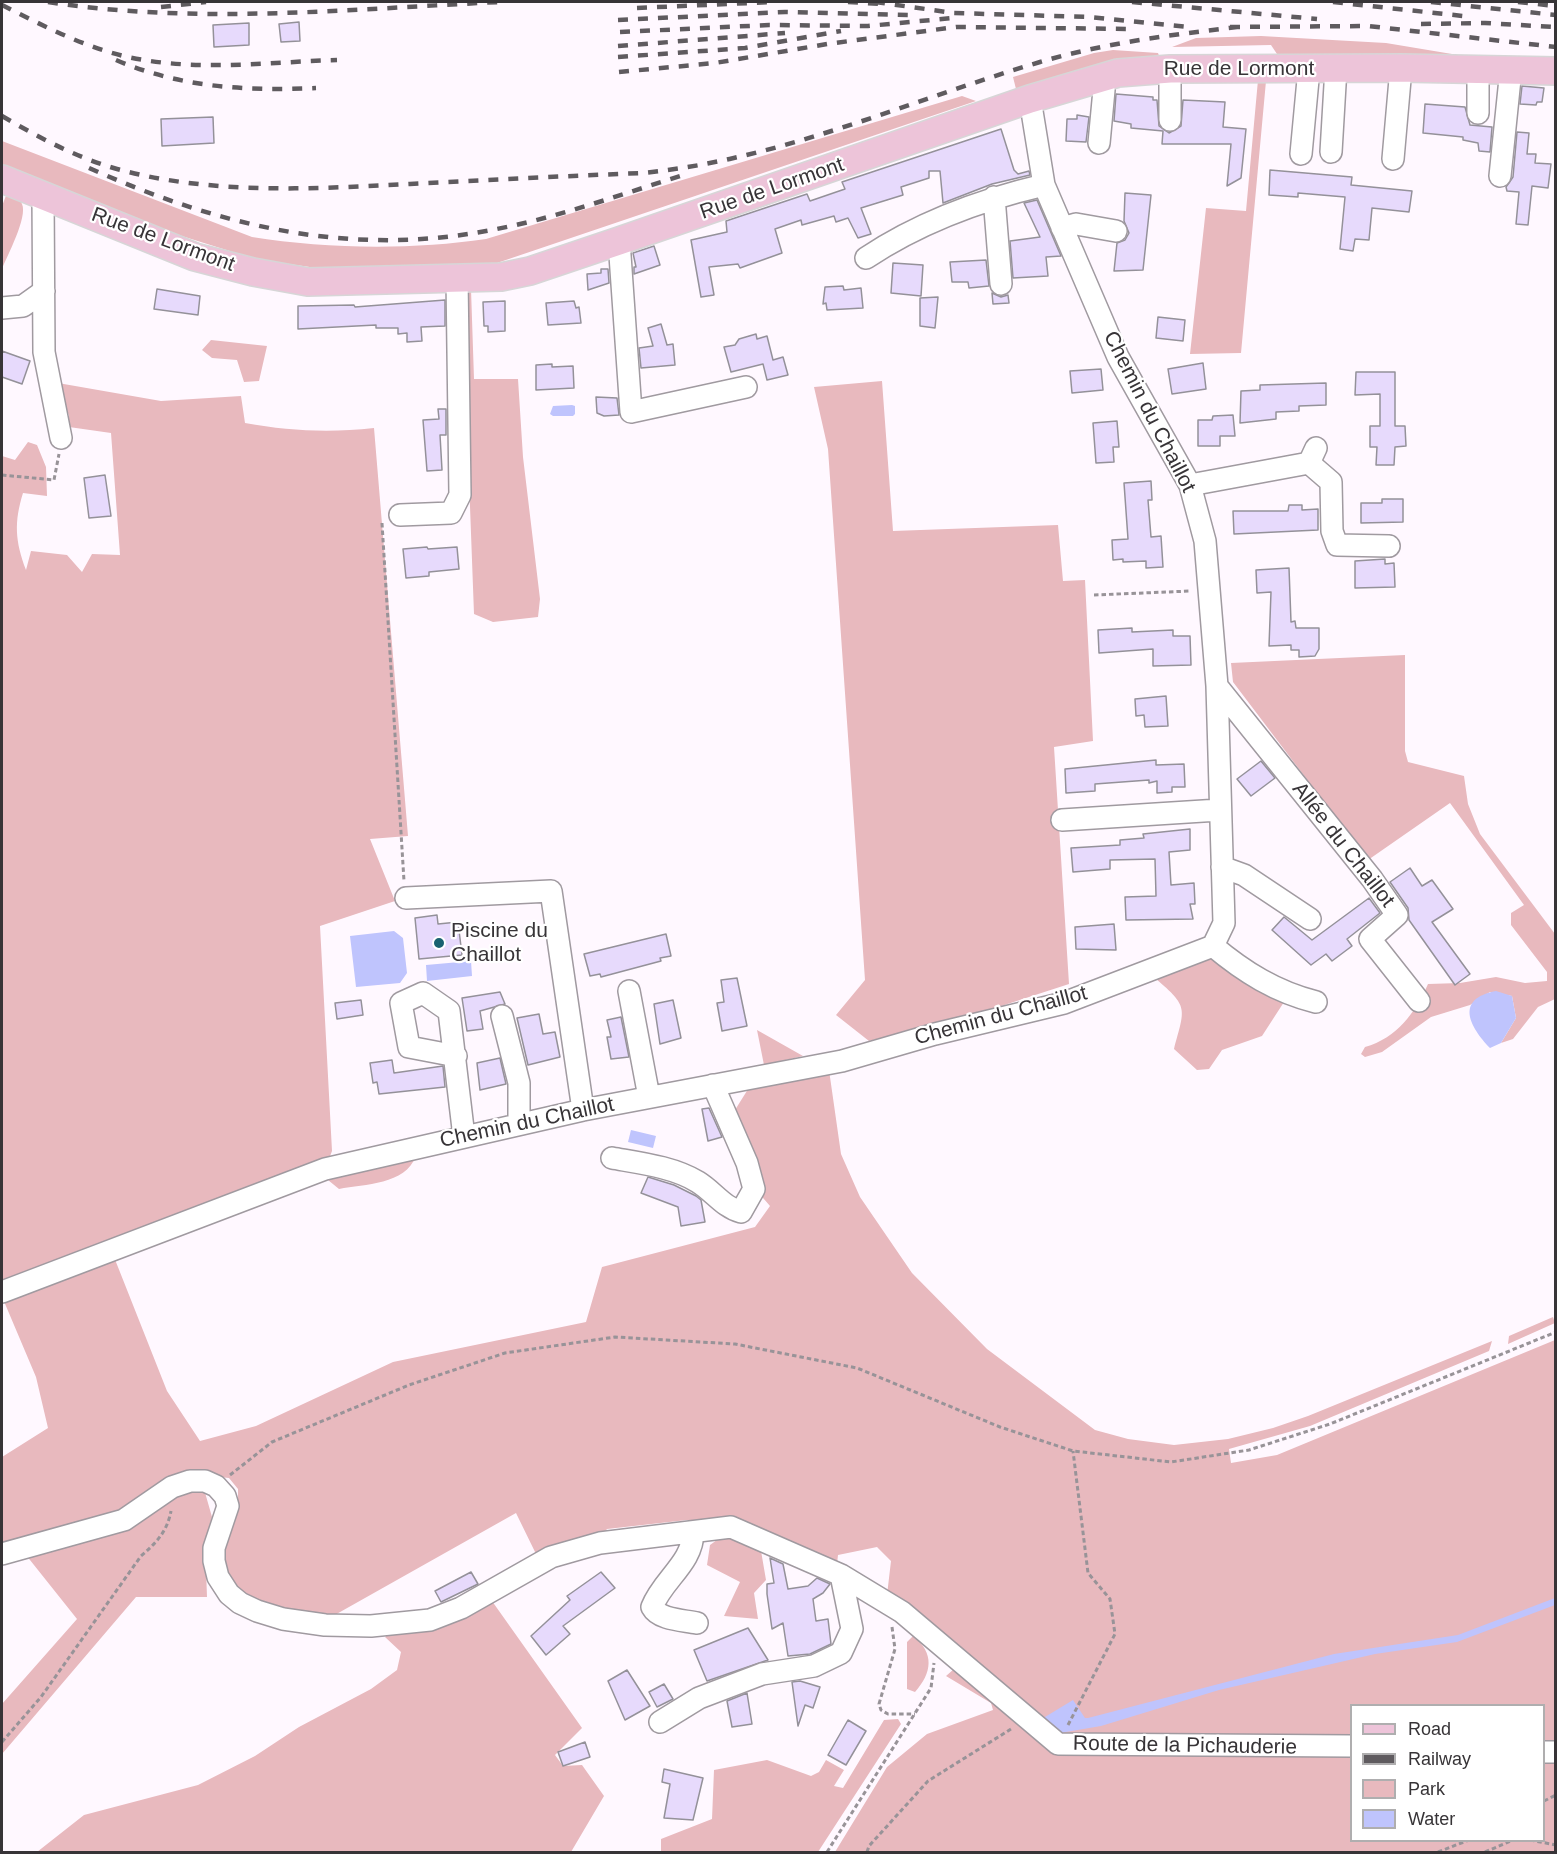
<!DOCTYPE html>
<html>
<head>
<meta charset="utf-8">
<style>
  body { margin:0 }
  #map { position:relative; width:1557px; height:1854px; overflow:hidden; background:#fff8ff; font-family:Arial,sans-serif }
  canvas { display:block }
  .frame { position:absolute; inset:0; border:3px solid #373437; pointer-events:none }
  .legend { position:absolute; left:1350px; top:1704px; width:195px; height:138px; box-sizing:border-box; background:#fff; border:2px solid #afaeaf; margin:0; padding:8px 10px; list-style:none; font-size:18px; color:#373437 }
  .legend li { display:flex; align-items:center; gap:12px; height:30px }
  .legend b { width:30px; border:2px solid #afaeaf }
</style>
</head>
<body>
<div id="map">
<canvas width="1557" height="1854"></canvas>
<div class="frame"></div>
<ul class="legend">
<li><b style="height:8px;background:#edc4d9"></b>Road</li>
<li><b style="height:8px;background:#5f5b5f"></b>Railway</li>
<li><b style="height:16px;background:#e8b9be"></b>Park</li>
<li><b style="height:16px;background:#bfc4fd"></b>Water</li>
</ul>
</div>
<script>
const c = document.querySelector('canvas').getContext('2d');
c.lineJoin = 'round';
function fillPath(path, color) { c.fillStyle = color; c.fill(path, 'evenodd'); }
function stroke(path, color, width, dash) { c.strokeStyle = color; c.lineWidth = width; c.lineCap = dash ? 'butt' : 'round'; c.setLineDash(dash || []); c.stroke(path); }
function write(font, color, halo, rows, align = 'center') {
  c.font = font + ' Arial,sans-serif'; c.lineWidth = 4.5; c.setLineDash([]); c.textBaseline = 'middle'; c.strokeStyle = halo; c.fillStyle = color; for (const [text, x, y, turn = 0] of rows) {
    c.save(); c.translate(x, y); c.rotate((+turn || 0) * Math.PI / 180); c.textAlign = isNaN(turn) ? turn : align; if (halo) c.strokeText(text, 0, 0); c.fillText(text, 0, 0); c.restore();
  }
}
fillPath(new Path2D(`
  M1261 36 1386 43 1482 59 1279 57 1271 45 1172 47 1196 38Z
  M1113 50 1158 53 1161 61 1094 66 1016 89 1013 77 1094 53Z
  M1258 80 1266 81 1241 353 1190 354 1206 208 1246 211Z
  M962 96 976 101 494 264 330 270 255 259 169 232 2 167V141L252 237C326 249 412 250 486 239Z
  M7 193C12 196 20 198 22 204 28 217 7 256 2 269V206Z
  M471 289 474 379H518L523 457 540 599 538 617 493 622 474 614 462 291Z
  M211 340 267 346 259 381 244 382 237 360 212 358 202 350Z
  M882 381 893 531 1058 525 1063 581 1085 580 1093 741 1054 747 1069 984 989 1010 869 1041 836 1015 865 980 828 449 814 387Z
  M58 383 161 401 241 396 245 423C289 431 329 433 374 428L408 836 370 839 395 901 320 926 332 1151 325 1169 2 1292V456L15 460 28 442 37 445 46 467 47 496 23 493C14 522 15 541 26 570L31 551 67 555 82 572 92 554 120 555 111 433 69 427V416Z
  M1405 655V751L1408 762 1464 776 1468 804 1480 834 1555 934V999L1538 1007 1513 1039 1501 1043 1516 1018 1512 996 1490 992 1470 1005 1431 1017 1382 1052 1365 1057 1361 1054 1365 1047C1397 1038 1415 1013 1428 984L1460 983 1496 977 1525 983 1547 981V972L1511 925V913L1524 905 1450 803 1368 860 1233 682 1231 663Z
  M1210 958 1284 1002 1262 1036 1222 1050 1209 1069 1197 1070 1174 1049C1185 1008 1189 1007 1156 979Z
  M757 1030 803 1056 764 1065Z
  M829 1070 841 1154 860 1197 912 1273 987 1349 1095 1430 1128 1439 1174 1445 1228 1439 1273 1428 1308 1416 1492 1341 1489 1351 1310 1426 1229 1449 1231 1463 1277 1455 1555 1340V1746H1544V1706H1352L1351 1738 1054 1734 965 1650 887 1595 891 1561 877 1547 838 1555 837 1564 729 1522 687 1520 607 1529 601 1537 537 1556 516 1513 333 1616 289 1612 250 1601 234 1589 222 1565 221 1547 238 1500V1489L229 1478 200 1475 212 1517 205 1541 207 1597H136L2 1754V1704L77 1619 26 1555 2 1558V1457L48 1428 36 1377 3 1299 114 1257 167 1391 200 1441 256 1426 393 1362 586 1322 602 1267 755 1227 770 1206 744 1176 730 1118 750 1086Z
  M416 1156C405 1185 365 1184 339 1189L328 1180Z
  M1553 1317 1555 1323 1508 1344 1509 1336Z
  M728 1532 760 1545 766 1580 754 1593 758 1619 724 1616 740 1582 707 1565 710 1545Z
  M487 1594 582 1728 555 1755 563 1766 582 1765 604 1796 571 1852H37L84 1815 198 1785 255 1756 299 1727 371 1689 397 1670 401 1652 385 1637 402 1625Z
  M913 1636C935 1653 932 1673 915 1692L907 1689V1642Z
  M954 1669 1046 1749 1351 1751 1352 1840H1544V1756L1555 1757V1852H835L887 1767 927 1734 993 1710 991 1703 946 1676Z
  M898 1719 901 1724 818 1852H661V1839L712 1819 714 1770 767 1760 811 1776 819 1772 826 1760 844 1770 834 1786 843 1788 884 1720Z`), '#e8b9be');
fillPath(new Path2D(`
  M572 405 575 406V414L573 416H553L550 414 553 406Z
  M394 931 403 938 407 973 400 983 356 987 350 936Z
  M471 961 472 976 427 981 426 965Z
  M1496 991 1512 996 1516 1018 1501 1043 1490 1048C1470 1027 1454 999 1496 991Z
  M631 1130 656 1136 653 1148 628 1142Z
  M1555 1598V1605L1457 1642 1375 1654 1219 1690 1101 1726 1054 1734 1040 1720 1073 1700 1085 1718H1088L1334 1654 1458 1635Z`), '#bfc4fd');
const building = new Path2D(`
  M299 22 300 41 281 42 279 24Z
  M249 23V45L214 47 213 25Z
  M1522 86 1544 88 1542 102H1537L1536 105 1520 104Z
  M1116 94 1153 97V100H1157L1159 126 1169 133 1181 126 1183 100 1225 102 1223 127 1246 129 1241 178 1227 186 1231 144H1162L1163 131 1131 128V124L1114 121Z
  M1425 104 1465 107 1470 125 1492 127 1490 152 1479 151 1478 143 1463 140V137L1423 133Z
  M1077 115 1089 117 1086 142 1066 141 1067 119H1077Z
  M213 117 214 143 162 146 161 119Z
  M1001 129 1014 170 1018 174 1029 171 1030 175 992 184 943 203 940 171H929V178L901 187 903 195 861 208 871 234 858 238 848 218 836 222 834 216 802 225 801 220 775 229 782 253 740 268 738 264 709 267 714 295 701 297 691 240 727 232 726 221 807 194 810 201 845 189 842 182Z
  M1517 132 1529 133 1527 154H1536L1535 163 1551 164 1548 188 1532 186 1528 225 1516 224 1519 192 1507 191 1506 187 1513 177Z
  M1270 170 1352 177 1351 185 1412 191 1409 212 1372 208 1369 240 1355 239 1353 251 1340 249 1345 197 1298 193V197L1269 195Z
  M1125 193 1151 195 1143 270 1114 271 1117 243 1125 240 1129 233 1124 221Z
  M1037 200 1061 256 1046 257 1048 276 1013 278 1010 241 1040 237 1024 203Z
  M654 246 660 265 634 274V267H636L633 253Z
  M986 260 989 286 969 288 968 282H952L950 262Z
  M893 263 923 265 921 296 891 293Z
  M601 269H608L609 283 588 290 587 274 601 273Z
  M843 286 844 290 861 288 863 308 827 310 826 303 823 304 825 287Z
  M157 289 200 296 198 315 154 309Z
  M992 293 1001 297 1008 295 1009 303 993 304Z
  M938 297 935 328 920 326V298Z
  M445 300V326L421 327 422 341 407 342V333L398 334V328H376V325L298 329V306L354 305 355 307Z
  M505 301V331L488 332V326H484L483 302Z
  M574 301 576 308 579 307 581 323 548 325 546 303Z
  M1158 317 1185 320 1183 341 1156 338Z
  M661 324 667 345 673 344 675 365 641 368 639 348 653 346 648 328Z
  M756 334 757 339 767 336 773 360 783 357 788 375 767 380 763 364 731 372 724 347 735 345 739 339Z
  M2 351 30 361 22 384 2 377Z
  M1203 363 1206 389 1172 394 1168 369Z
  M552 364V367L573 366 574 388 536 390V365Z
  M1101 369 1103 390 1072 393 1070 371Z
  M1356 372H1395V426H1405L1406 446 1395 447 1394 465H1376L1377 447H1370V426H1380V394L1355 395Z
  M1326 383V405L1299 406V411L1276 412V419L1240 423 1241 391 1260 390V385Z
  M596 397 617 398 619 415 604 416 597 413Z
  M438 409H446V435H440L442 470 427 471 423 420 439 419Z
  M1233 415 1235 436H1220V446H1198V420H1212L1213 416Z
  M1117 421 1119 447H1113L1114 462 1096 463 1093 423Z
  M105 475 111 516 89 518 84 478Z
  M1151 481 1152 500H1148L1151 537 1161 536 1163 567 1146 568V561L1123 562V559L1113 560 1112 540 1128 539 1124 483Z
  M1382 499H1403V522L1361 523V503H1382Z
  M1289 505H1302V510L1318 509V530L1234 534 1233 511H1288Z
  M427 547 428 549 457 547 459 569 429 572V576L406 578 403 549Z
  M1385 559V564L1394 563 1395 587 1355 588V561Z
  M1289 568 1291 622 1295 621 1296 628H1319V649L1315 656 1299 657V650H1291V645L1269 646 1271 592 1257 593 1256 570Z
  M1132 628V632L1173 630V636H1190L1191 665 1153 666V649L1099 653 1098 630Z
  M1166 696 1168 726 1145 727 1144 715 1136 716 1135 699Z
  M1156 760V765L1184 764 1185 787H1172V792L1157 793V781L1149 783V780L1095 784V791L1066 793 1065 769Z
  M1261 761 1275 778 1251 796 1237 779Z
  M1190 829V850L1169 852 1171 885 1194 883 1195 904H1190L1193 919 1126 920 1125 897 1156 896 1155 859 1110 860V869L1073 872 1071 848 1120 845V840L1144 838 1143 834Z
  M1410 868 1422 886 1432 880 1453 909 1432 922 1470 974 1455 985 1409 920 1408 908 1390 882Z
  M1369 898 1380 913 1347 939 1352 946 1332 961 1326 954 1311 965 1272 930 1284 917 1312 940Z
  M437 915 438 924 458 922 462 955 419 959 415 918Z
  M1114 924 1116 950 1076 949 1075 927Z
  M666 934 671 956 660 958 661 961 601 977 600 974 590 976 584 954Z
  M737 978 747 1026 722 1031 717 1003 724 1002 721 980Z
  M500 992 505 1004 480 1011 483 1029 467 1031 462 998Z
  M361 1000 363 1015 337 1019 335 1003Z
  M673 1000 681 1038 660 1044 654 1004Z
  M539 1014 543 1034 555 1032 560 1057 528 1065 517 1018Z
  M621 1017 629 1057 611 1059 607 1037H611L607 1020Z
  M500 1058 506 1084 480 1090 477 1063Z
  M392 1060 394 1073 443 1066 445 1087 379 1094 377 1082 373 1083 370 1063Z
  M709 1108 722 1137 708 1141 702 1109Z
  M648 1177 674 1185 696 1196 701 1200 705 1222 681 1226 678 1207 641 1193Z
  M770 1558 783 1564 788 1589 808 1586 817 1578 830 1584 823 1593 813 1599 816 1621 828 1619 831 1644 810 1654 788 1656 783 1623 772 1629 767 1594V1584L774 1583Z
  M471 1572 478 1584 441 1602 435 1591Z
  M601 1572 615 1588 563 1626 570 1634 546 1655 531 1636 570 1600 567 1596Z
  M748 1628 768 1660 707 1681 694 1650Z
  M627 1670 650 1706 625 1720 608 1681Z
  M800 1681 820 1687 813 1708 805 1705 798 1726 792 1682Z
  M664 1684 673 1699 657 1707 649 1692Z
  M747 1693 752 1724 732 1727 727 1701Z
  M848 1720 866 1731 846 1765 828 1755Z
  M585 1742 590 1757 563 1766 558 1752Z
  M664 1769 703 1778 693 1820 664 1818 670 1784 662 1782Z`);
fillPath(building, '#e7dafc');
stroke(building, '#949199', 1.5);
const minor = new Path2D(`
  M1478 68V113
  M1170 120V69
  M1099 143 1104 90 1102 77
  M1331 152 1336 68
  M1301 154 1309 69
  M1393 159 1401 68
  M1500 176 1511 69
  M43 195 44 352 61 438
  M994 197 1001 284
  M1062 228 1076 224 1116 231
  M619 241 631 412 746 387
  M866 258C920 222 980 200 1044 185
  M2 308 23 306 44 291
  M1309 463 1331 482 1332 531 1337 545 1389 546
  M1190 485 1309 463 1316 448
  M400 515 451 513 460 495 457 278
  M1217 686 1372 879 1397 915 1370 939 1419 1001
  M1062 820 1219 810
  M1222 867 1244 875 1310 919
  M406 898 551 891 583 1110
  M1213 946C1244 972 1276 992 1316 1002
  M629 991 649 1097
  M502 1016 519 1083V1124
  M456 1056 409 1047 401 1003 423 993 449 1011 464 1137
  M612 1158C640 1163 674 1167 698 1182 714 1192 723 1207 741 1212L754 1189 747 1163 713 1085
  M2 1292 325 1169 583 1110 842 1061 935 1034 1064 1003 1213 946 1224 923 1217 686 1205 541 1190 485 1118 357 1044 185 1030 99
  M693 1532C693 1563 663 1579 652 1607 659 1620 683 1620 697 1623
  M2 1554 124 1520 172 1487 190 1481H205L216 1486 225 1496 228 1506 214 1548V1561L218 1577 229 1594 240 1603 257 1611 283 1619 325 1625 371 1626 430 1620 461 1608 551 1557 600 1543 731 1527 841 1575 902 1612 1058 1744 1352 1746
  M660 1722 699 1698 762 1674 814 1666 841 1653 852 1629 841 1575
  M1544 1752H1556`);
const major = new Path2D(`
  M2 179 195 257 253 272 308 282 501 277 530 271 619 241 1030 99 1118 73 1170 69 1401 68 1556 71`);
stroke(minor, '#a09aa0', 24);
stroke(major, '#d7d6d7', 30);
stroke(new Path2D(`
  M2 475 54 480 59 454
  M382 523 404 881
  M1094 595 1190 591
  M230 1475 272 1442 409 1385 505 1353 615 1337 735 1344 857 1368 1000 1427 1073 1451 1171 1462 1249 1450 1330 1424 1556 1332
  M892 1627 895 1649 879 1704 881 1710 888 1714H915
  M1068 1725 1115 1634 1110 1599 1088 1573 1073 1451
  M2 1742 41 1697 141 1556C156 1543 167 1532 171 1511
  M1544 1801 1556 1795
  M1530 1840 1556 1845
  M827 1852 931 1688 934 1663
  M867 1852 869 1846 928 1781 1011 1729
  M1438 1852 1469 1840
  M1485 1852 1513 1840`), '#989398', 3, [4.5, 3]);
stroke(minor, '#fff', 21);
stroke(major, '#edc4d9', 27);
stroke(new Path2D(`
  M48 2C198 25 349 9 500 2
  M848 2 883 4
  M875 2 954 13 1090 17 1188 27
  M1132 2 1317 19
  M1333 2 1463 16
  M1431 2 1556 15
  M1518 2 1556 6
  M2 5C42 25 83 47 128 57 197 72 268 62 337 60
  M161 7 206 2
  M637 8 773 2
  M618 20 785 12 913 15
  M1421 24 1485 23 1554 27
  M1230 27 1368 26 1556 47
  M620 32 769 25 868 26 952 18
  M618 46 785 33
  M618 57 745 48 841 31
  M116 60C182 88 246 91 316 88
  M619 72 715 63 827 44 956 27 1132 29
  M2 116C38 137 75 157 117 169 212 195 313 189 410 184 488 180 565 176 642 173 780 160 908 101 1040 62 1105 43 1170 35 1237 27
  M89 168C217 225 346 257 486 231 555 219 621 194 687 174`), '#5f5b5f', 4.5, [10, 10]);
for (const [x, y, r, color] of [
  [439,943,6,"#196270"]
]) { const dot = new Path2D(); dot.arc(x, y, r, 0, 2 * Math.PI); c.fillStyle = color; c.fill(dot); stroke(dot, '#fff', 2); }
write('21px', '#373437', '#fff', [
  ["Rue de Lormont",1239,69],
  ["Rue de Lormont",772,189,-19],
  ["Rue de Lormont",163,240,20],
  ["Chemin du Chaillot",1149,412,63],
  ["Allée du Chaillot",1343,845,52],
  ["Chemin du Chaillot",1001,1016,-15],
  ["Chemin du Chaillot",527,1123,-12],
  ["Route de la Pichauderie",1185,1746,1]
]);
write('21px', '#373437', '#fff', [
  ["Piscine du",451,931],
  ["Chaillot",451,955]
], 'left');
</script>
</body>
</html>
